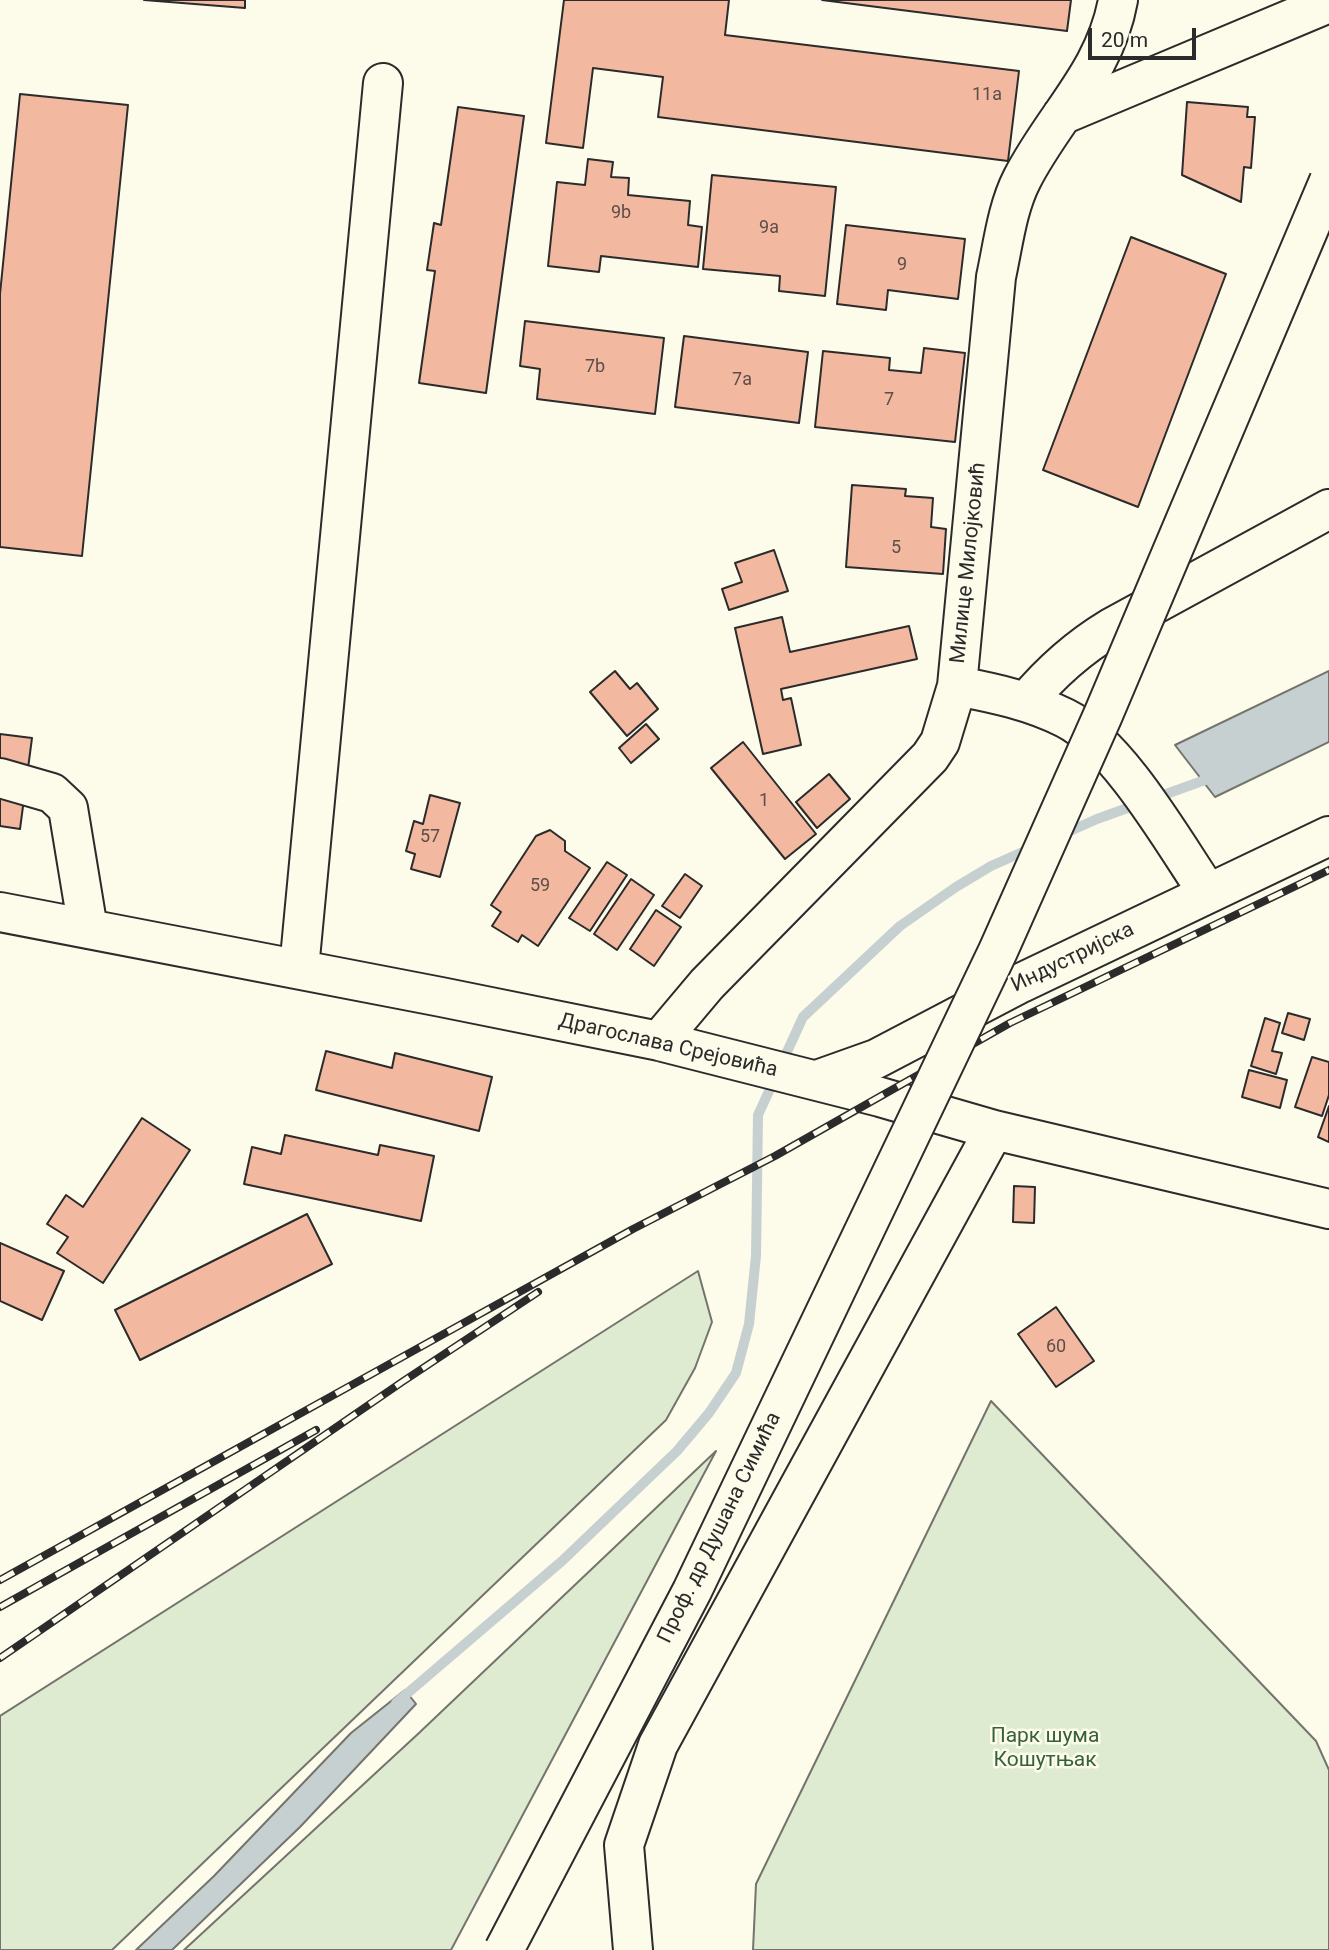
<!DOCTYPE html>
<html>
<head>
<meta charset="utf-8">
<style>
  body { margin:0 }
  #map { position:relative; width:1329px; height:1950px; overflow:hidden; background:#fdfbea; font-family:Roboto,sans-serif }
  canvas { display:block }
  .scale { position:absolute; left:1088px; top:28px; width:108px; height:32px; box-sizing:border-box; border:4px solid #2b2b2b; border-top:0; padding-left:9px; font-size:21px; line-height:24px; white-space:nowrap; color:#2b2b2b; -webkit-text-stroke:5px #fdfbea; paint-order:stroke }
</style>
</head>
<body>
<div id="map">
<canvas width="1329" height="1950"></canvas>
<div class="scale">20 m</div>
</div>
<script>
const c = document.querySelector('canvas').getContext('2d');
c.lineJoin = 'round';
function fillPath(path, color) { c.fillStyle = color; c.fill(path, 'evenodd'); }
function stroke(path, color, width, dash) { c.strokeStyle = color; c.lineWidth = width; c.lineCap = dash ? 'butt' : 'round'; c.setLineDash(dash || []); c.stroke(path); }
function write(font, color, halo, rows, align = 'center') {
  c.font = font + ' Roboto,sans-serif'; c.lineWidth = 5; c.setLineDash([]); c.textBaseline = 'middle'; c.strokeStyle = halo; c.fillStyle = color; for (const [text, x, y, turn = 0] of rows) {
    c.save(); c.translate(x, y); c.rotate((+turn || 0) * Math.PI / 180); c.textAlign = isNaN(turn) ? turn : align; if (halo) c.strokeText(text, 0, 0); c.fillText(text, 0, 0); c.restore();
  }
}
const green = new Path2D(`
  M698 1271 712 1322 695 1368 666 1420 112 1950H0V1716Z
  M991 1401 1316 1741 1329 1770V1950H753L756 1884Z
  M716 1451 451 1950H184L419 1733Z`);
fillPath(green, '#deebd1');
stroke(green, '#74746e', 2);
const water = new Path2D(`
  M1329 671V742L1215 797 1175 745Z
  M405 1690 416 1704 300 1827 172 1950H136L214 1876 351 1733Z`);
fillPath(water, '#c7d0d0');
stroke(water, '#74746e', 2);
stroke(new Path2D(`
  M1061 835 1097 819 1216 776
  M396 1703 562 1561 677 1451 709 1413 736 1373 749 1324 756 1256 758 1115 803 1017 900 926 956 887 991 866 1034 847`), '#c7d0d0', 10);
const building = new Path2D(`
  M144 0H245V8Z
  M564 0H729L725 35 1019 71 1008 161 658 117 663 77 593 68 583 148 546 143Z
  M822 0H1071L1067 31Z
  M20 94 128 105 82 556 0 547V294Z
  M1187 102 1248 107 1247 117H1255L1251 168 1244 167 1241 202 1182 175Z
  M458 107 524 116 486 393 419 383 435 271 427 270 434 223 441 225Z
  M588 159 613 162 611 177 629 178 628 195 690 201 688 225 702 227 698 267 601 256 599 272 548 266 557 182 585 185Z
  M712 175 836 187 825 296 779 291 780 276 703 269Z
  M846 225 965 239 958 299 888 290 886 310 837 304Z
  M1131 237 1226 274 1138 507 1043 470Z
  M525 321 664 338 655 414 537 399 540 369 520 366Z
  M684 336 808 352 799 423 675 407Z
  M924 348 965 353 955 442 815 427 823 351 890 358 889 370 921 373Z
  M852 485 906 489 905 496 933 498 931 527 946 529 943 574 846 567Z
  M774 550 788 591 729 610 722 589 742 582 735 563Z
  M782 617 790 652 909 626 917 659 781 689 783 700 791 698 801 745 763 754 735 628Z
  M615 671 630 689 637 683 658 709 627 736 590 692Z
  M646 724 659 739 631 763 619 748Z
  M0 734 32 738 20 829 0 826Z
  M743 742 816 834 785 859 711 768Z
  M829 774 850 799 817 828 796 802Z
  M430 795 460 803 440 877 411 869 415 854 406 851 414 821 423 824Z
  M550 830 565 841V851L590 868 538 946 522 935 518 942 492 926 501 912 491 905 536 836Z
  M607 862 627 875 590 931 569 918Z
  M685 874 702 886 680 918 662 906Z
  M631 879 654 895 617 950 594 934Z
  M656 910 681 927 654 966 630 949Z
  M1288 1013 1310 1019 1304 1040 1282 1033Z
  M1265 1018 1280 1023 1272 1051 1282 1053 1276 1074 1251 1066Z
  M326 1051 392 1068 395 1053 492 1077 479 1131 316 1090Z
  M1312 1057 1329 1062V1095L1322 1116 1295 1107Z
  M1249 1070 1287 1080 1280 1108 1242 1097Z
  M1329 1106V1142L1318 1137Z
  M142 1118 190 1150 103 1283 57 1253 68 1237 47 1224 66 1195 83 1207Z
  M285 1135 378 1155 380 1145 434 1156 421 1221 244 1184 252 1147 281 1154Z
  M1014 1186 1035 1187 1034 1223 1013 1222Z
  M307 1214 332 1264 140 1360 115 1310Z
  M0 1243 64 1271 42 1320 0 1301Z
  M1056 1307 1094 1361 1056 1387 1018 1334Z`);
fillPath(building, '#f2b8a0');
stroke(building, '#2b2b2b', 2);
const minor = new Path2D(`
  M1062 115 1329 3
  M957 686C994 693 1031 701 1065 718 1119 745 1174 843 1208 893
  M1026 702C1051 672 1078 648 1111 628L1329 509
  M0 778 52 793 68 808 88 929
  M0 912 441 997 659 1041 880 1097 994 1130 1329 1209
  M299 969 383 83
  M659 1041 707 984 930 757 940 742 957 686 996 277C1003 245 1007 208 1022 179 1054 116 1105 73 1118 0
  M817 1080 876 1059 1021 983 1329 836
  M633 1950 624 1845 658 1745 994 1130`);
stroke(minor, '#2b2b2b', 42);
stroke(minor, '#fdfbea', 38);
const rail = new Path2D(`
  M0 1580 633 1229 775 1156 1010 1023 1329 870
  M0 1607 316 1430
  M0 1658 402 1382 538 1292`);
stroke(rail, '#2b2b2b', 8);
stroke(rail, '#fdfbea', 5, [16]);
const minorBridge = new Path2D(`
  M504 1950 692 1591 998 951 1103 715 1329 181`);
stroke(minorBridge, '#2b2b2b', 42, []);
stroke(minorBridge, '#fdfbea', 38);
write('18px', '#5d4e48', null, [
  ["11a",987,95],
  ["9b",621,213],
  ["9a",769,228],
  ["9",902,265],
  ["7b",595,367],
  ["7a",742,380],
  ["7",889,400],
  ["5",896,548],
  ["1",764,801],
  ["57",430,837],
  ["59",540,886],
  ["60",1056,1347]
]);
write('21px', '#2b2b2b', '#fdfbea', [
  ["Милице Милојковић",969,563,-84],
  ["Индустријска",1073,958,-26],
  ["Драгослава Срејовића",668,1046,13],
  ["Проф. др Душана Симића",720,1528,-64]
]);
write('21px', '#34623c', '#fdfbea', [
  ["Парк шума",1045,1737],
  ["Кошутњак",1045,1761]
]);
</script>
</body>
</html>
